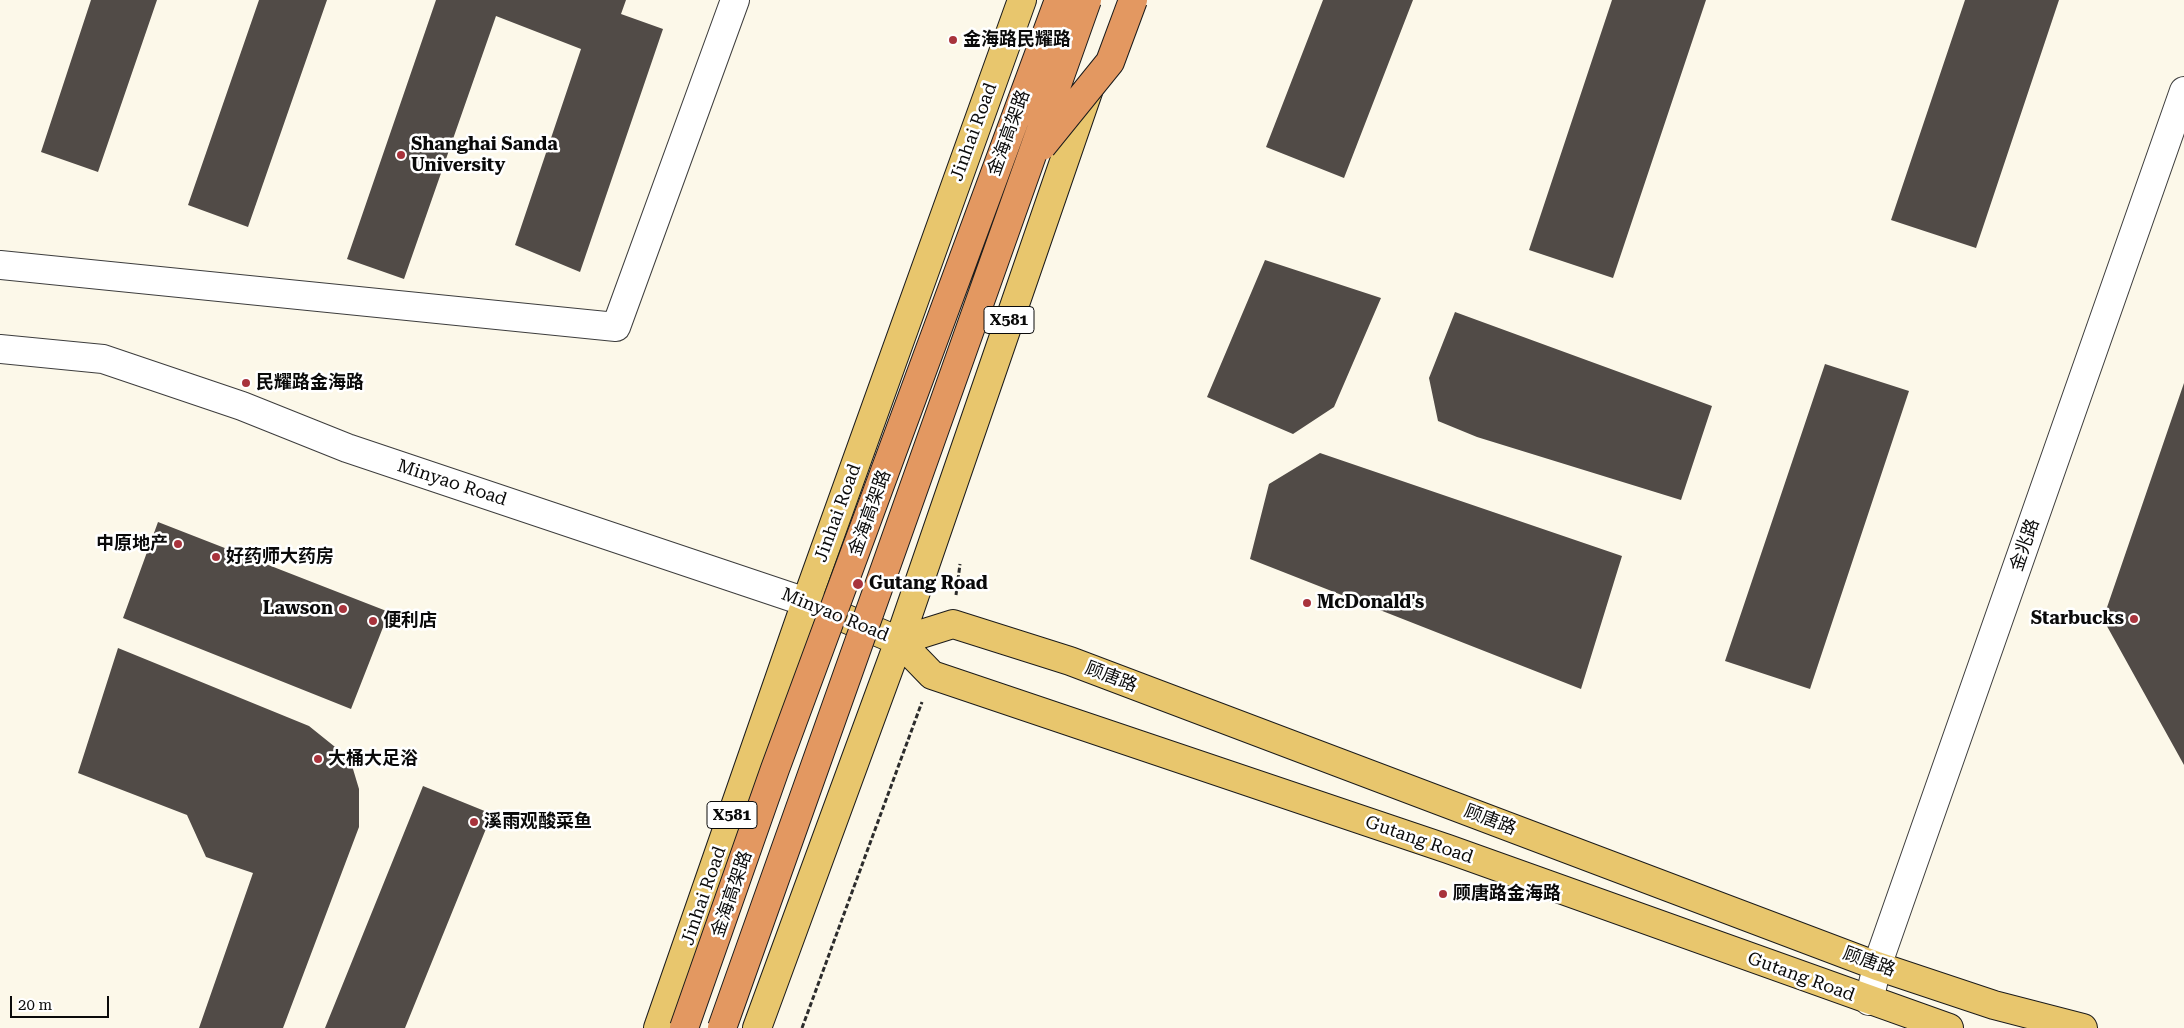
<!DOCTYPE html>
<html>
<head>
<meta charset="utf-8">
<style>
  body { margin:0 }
  #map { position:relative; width:2184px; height:1028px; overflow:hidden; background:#fcf8e9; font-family:"Roboto Serif",serif }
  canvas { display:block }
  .scale { position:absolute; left:10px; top:996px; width:99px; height:22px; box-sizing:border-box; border:2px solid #0a0a0a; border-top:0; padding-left:6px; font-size:15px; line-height:18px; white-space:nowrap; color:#0a0a0a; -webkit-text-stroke:4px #fff; paint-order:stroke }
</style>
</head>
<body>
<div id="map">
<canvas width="2184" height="1028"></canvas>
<div class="scale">20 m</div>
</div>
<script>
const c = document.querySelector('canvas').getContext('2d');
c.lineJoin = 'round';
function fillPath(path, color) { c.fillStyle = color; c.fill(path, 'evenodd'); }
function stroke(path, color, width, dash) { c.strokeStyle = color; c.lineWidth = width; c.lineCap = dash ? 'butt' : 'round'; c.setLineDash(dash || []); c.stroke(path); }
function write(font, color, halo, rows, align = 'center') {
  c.font = font + ' "Roboto Serif","Noto Sans SC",serif'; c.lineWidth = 5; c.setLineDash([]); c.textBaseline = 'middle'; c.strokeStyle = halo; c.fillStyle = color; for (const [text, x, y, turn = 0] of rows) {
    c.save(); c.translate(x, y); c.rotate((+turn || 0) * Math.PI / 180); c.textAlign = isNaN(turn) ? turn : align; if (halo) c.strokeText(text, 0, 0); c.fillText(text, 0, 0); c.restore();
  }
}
fillPath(new Path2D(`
  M91 0H157L98 172 41 152Z
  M259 0H327L248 227 188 205Z
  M436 0H626L621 14 663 29 580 272 515 245 581 49 496 16 404 279 347 259Z
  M1323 0H1413L1344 178 1266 147Z
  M1612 0H1706L1613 278 1529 250Z
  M1965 0H2059L1976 248 1891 220Z
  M1265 260 1381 298 1334 407 1293 434 1207 397Z
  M1455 312 1712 406 1681 500 1477 437 1438 421 1429 378Z
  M1825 364 1909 391 1810 689 1725 661Z
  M2184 383V765L2103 619Z
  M1320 453 1622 556 1581 689 1250 559 1269 484Z
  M158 522 389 612 351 709 123 618Z
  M118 648 309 726 350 759 359 789V827L283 1028H199L253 873 206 857 187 815 78 773Z
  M423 786 492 814 405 1028H325Z`), '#514b47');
const minor = new Path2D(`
  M0 265 616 327 735 0
  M0 349 103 359 242 406 347 448 806 602
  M1869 1001 1877 966 2184 91`);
const major = new Path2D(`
  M806 602 899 641 932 675 1448 849 1949 1028
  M899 641 953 624 1070 661 1877 966 1994 1005 2083 1028
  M658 1028 806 602 1022 0
  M757 1028 899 641 1089 89`);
stroke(minor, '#3d3d3d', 30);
stroke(major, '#1b1b1b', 30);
stroke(new Path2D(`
  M956 595 960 564
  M802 1028 922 702`), '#2c2c2c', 3, [5, 2.5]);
stroke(minor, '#fff', 28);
stroke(major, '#e8c66d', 28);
const highwayBridge = new Path2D(`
  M1042 146 1110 62 1133 0
  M684 1028 775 769 1059 0
  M722 1028 1087 0`);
stroke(highwayBridge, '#1b1b1b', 30, []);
stroke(highwayBridge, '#e39861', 28);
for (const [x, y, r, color] of [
  [953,40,5,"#a8333c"],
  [401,155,5,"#a8333c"],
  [246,383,5,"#a8333c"],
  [178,544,5,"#a8333c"],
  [216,557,5,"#a8333c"],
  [858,584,6,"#a8333c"],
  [1307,603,5,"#a8333c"],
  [343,609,5,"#a8333c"],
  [2134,619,5,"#a8333c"],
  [373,621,5,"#a8333c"],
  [318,759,5,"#a8333c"],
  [474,822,5,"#a8333c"],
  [1443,894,5,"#a8333c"]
]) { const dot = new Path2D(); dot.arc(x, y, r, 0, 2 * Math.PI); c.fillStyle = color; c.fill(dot); stroke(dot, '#fff', 2); }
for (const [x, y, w] of [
  [1009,320,50],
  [732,815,50]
]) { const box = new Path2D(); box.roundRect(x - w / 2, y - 13.5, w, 27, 4); c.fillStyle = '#fff'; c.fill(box); stroke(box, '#0a0a0a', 1); }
write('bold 16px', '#0a0a0a', null, [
  ["X581",1009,320],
  ["X581",732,815]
]);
write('bold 18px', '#0a0a0a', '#fff', [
  ["金海路民耀路",963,40],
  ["Shanghai Sanda",411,145],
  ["University",411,166],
  ["民耀路金海路",256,383],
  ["中原地产",168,544,"right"],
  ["好药师大药房",226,557],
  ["Gutang Road",869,584],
  ["McDonald's",1317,603],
  ["Lawson",333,609,"right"],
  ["Starbucks",2124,619,"right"],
  ["便利店",383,621],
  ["大桶大足浴",328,759],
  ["溪雨观酸菜鱼",484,822],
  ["顾唐路金海路",1453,894]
], 'left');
write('18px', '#0a0a0a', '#fff', [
  ["Jinhai Road",974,132,-70],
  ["金海高架路",1009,133,-70],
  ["Minyao Road",452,483,18],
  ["Jinhai Road",838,513,-70],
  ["金海高架路",870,513,-70],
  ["金兆路",2025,545,-71],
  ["Minyao Road",835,615,22],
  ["顾唐路",1111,677,21],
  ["顾唐路",1490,820,21],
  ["Gutang Road",1419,840,19],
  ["金海高架路",732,894,-71],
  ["Jinhai Road",704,896,-71],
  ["顾唐路",1869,962,20],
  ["Gutang Road",1801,977,20]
]);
</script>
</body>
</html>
